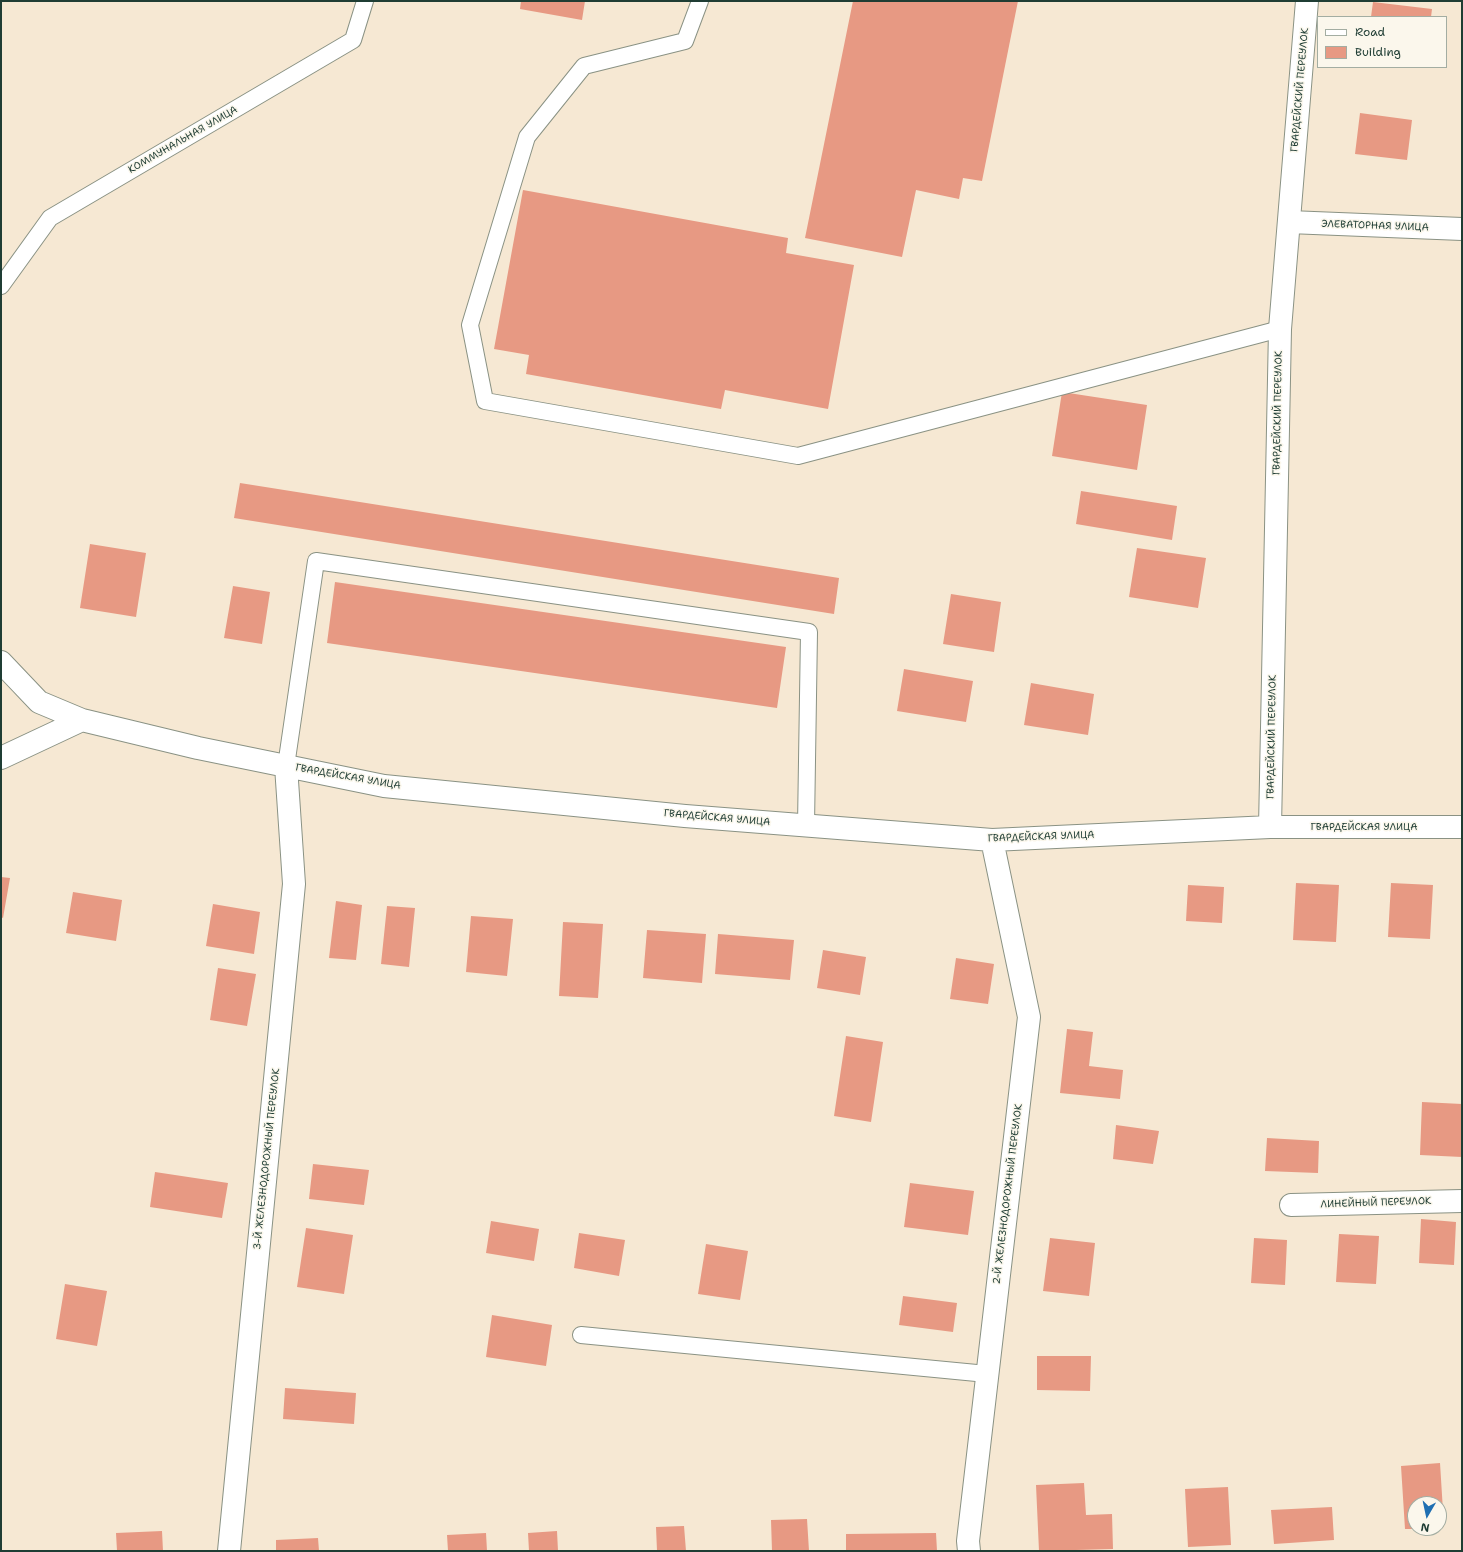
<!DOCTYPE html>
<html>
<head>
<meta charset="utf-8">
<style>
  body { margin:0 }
  #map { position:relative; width:1463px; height:1552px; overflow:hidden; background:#f6e8d3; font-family:"Shantell Sans",sans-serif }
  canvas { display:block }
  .frame { position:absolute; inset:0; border:2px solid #1f3d34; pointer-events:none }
  .legend { position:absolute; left:1317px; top:16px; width:130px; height:52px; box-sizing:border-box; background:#fbf7ec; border:1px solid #a3ada2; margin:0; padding:5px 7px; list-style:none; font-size:12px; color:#1f3d34 }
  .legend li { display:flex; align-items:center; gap:8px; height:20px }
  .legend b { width:20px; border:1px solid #a3ada2 }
  .north { position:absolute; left:1407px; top:1496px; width:40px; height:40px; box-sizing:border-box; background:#fbf7ec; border:1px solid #a3ada2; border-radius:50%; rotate:189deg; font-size:11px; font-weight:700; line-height:16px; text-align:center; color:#1f3d34 }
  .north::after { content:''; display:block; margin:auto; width:14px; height:18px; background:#1f6fb2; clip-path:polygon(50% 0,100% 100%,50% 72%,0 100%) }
</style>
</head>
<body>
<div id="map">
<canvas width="1463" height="1552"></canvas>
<div class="frame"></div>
<ul class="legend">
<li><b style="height:5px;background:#fff"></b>Road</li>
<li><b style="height:11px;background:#e79983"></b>Building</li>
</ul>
<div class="north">N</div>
</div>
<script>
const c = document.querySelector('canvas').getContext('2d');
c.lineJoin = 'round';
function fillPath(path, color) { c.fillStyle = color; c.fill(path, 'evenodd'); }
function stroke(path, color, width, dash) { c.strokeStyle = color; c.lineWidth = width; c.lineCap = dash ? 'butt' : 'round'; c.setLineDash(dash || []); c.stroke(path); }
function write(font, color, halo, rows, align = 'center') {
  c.font = font + ' "Shantell Sans",sans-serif'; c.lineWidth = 3; c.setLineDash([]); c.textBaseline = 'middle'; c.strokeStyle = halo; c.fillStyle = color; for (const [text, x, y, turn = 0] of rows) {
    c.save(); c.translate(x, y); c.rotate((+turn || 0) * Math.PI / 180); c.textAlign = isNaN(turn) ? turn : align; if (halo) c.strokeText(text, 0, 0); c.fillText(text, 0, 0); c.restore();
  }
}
fillPath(new Path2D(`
  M521 1H585L582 20 520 9Z
  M853 1H1018L982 181 963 178 959 199 916 190 902 257 805 238Z
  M1373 2 1432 9 1431 17H1371Z
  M1360 113 1412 120 1407 160 1355 154Z
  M523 190 788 238 786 253 854 265 828 409 725 390 721 409 526 374 529 355 494 349Z
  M1062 392 1147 405 1137 470 1052 456Z
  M240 483 839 578 834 614 234 518Z
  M1081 491 1177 506 1172 540 1076 524Z
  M90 544 146 553 136 617 80 608Z
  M1137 548 1206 558 1198 608 1129 597Z
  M335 582 786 647 777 708 327 643Z
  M233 586 270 592 262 644 224 638Z
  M951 594 1001 602 994 652 943 644Z
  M904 669 973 681 966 722 897 711Z
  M1031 683 1094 694 1088 735 1024 725Z
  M1 877 10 878 3 918 1 917Z
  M1296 883 1339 885 1336 942 1293 940Z
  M1391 883 1433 885 1430 939 1388 937Z
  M1188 885 1224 887 1222 923 1186 921Z
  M73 892 122 900 116 941 66 933Z
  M336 901 362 905 356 960 329 958Z
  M213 904 260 912 254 954 206 946Z
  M387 906 415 908 409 967 381 964Z
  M471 916 513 919 507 976 466 972Z
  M563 922 603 924 598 998 559 996Z
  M647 930 706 934 702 983 643 978Z
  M718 934 794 940 790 980 715 974Z
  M823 950 866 957 860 995 817 988Z
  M956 958 994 964 988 1004 950 999Z
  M218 968 256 974 247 1026 210 1020Z
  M1067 1029 1093 1032 1089 1066 1123 1070 1120 1099 1060 1093Z
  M846 1036 883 1042 871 1122 834 1116Z
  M1422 1102 1462 1104V1157L1420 1155Z
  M1116 1125 1159 1131 1153 1164 1113 1159Z
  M1267 1138 1319 1141 1318 1173 1265 1171Z
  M313 1164 369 1170 364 1205 309 1199Z
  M155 1172 228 1183 222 1218 150 1207Z
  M910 1183 974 1191 968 1235 904 1227Z
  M1421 1219 1456 1222 1454 1265 1419 1263Z
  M491 1221 539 1229 534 1261 486 1253Z
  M306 1228 353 1235 344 1294 297 1287Z
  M579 1233 625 1240 619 1276 574 1268Z
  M1339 1234 1379 1236 1376 1284 1336 1282Z
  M1050 1238 1095 1243 1089 1296 1043 1291Z
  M1254 1238 1287 1240 1285 1285 1251 1283Z
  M706 1244 748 1251 740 1300 698 1294Z
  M65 1284 107 1291 97 1346 56 1339Z
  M903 1296 957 1303 953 1332 899 1325Z
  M492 1315 552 1325 546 1366 486 1357Z
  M1037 1356H1091L1090 1391 1037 1390Z
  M285 1388 356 1393 354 1424 283 1419Z
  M1440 1463 1444 1527H1439V1504H1415V1529H1405L1401 1466Z
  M1084 1483 1086 1515 1112 1514 1113 1549 1039 1551 1036 1485Z
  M1228 1487 1231 1545 1188 1547 1185 1489Z
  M1332 1507 1334 1540 1274 1544 1271 1510Z
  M807 1519 809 1551H772L771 1520Z
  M684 1526 686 1551H657L656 1527Z
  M162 1531 163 1551H117L116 1533Z
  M557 1531 558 1551H529L528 1533Z
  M486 1533 487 1551H448L447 1535Z
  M936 1533 937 1551H846V1534Z
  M318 1538 319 1551H276V1540Z`), '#e79983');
const service = new Path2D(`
  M700 1 685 41 584 66 527 137 470 325 485 401 798 456 1280 329
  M1 286 50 218 353 40 365 1
  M286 766 316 561 809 632 806 825
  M581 1335 987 1374`);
const minor = new Path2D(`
  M1289 222 1462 229
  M1 662 39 702 82 720 198 748 384 786 685 816 992 840 1270 827H1462
  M1 758 82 720
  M1270 827 1280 329 1307 1
  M1291 1205 1462 1201
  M229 1551 294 884 286 766
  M969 1551 968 1541 1029 1017 992 840`);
stroke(service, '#8a9284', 18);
stroke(minor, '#8a9284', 24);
stroke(service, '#fff', 16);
stroke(minor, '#fff', 22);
write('10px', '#1f3d34', '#fbf7ec', [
  ["ГВАРДЕЙСКИЙ ПЕРЕУЛОК",1300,90,-85],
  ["КОММУНАЛЬНАЯ УЛИЦА",183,140,-30],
  ["ЭЛЕВАТОРНАЯ УЛИЦА",1375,226,2],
  ["ГВАРДЕЙСКИЙ ПЕРЕУЛОК",1278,413,-89],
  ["ГВАРДЕЙСКИЙ ПЕРЕУЛОК",1272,737,-89],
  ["ГВАРДЕЙСКАЯ УЛИЦА",348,777,10],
  ["ГВАРДЕЙСКАЯ УЛИЦА",717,818,5],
  ["ГВАРДЕЙСКАЯ УЛИЦА",1364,827],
  ["ГВАРДЕЙСКАЯ УЛИЦА",1041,837,-2],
  ["3-Й ЖЕЛЕЗНОДОРОЖНЫЙ ПЕРЕУЛОК",267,1159,-84],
  ["2-Й ЖЕЛЕЗНОДОРОЖНЫЙ ПЕРЕУЛОК",1008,1194,-83],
  ["ЛИНЕЙНЫЙ ПЕРЕУЛОК",1376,1203,-2]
]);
</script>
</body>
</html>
